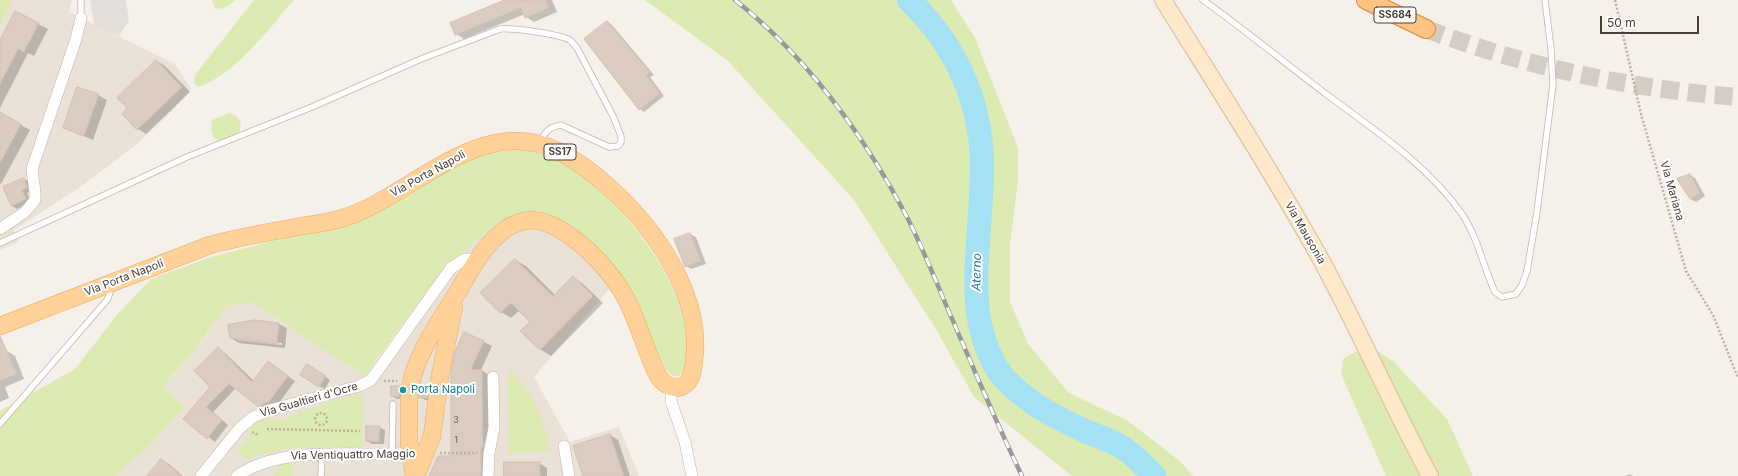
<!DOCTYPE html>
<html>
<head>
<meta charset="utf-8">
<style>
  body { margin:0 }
  #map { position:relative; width:1738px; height:476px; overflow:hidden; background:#f5f0ea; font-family:Inter,sans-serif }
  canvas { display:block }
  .scale { position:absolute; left:1600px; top:16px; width:99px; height:18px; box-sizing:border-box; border:2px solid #4a3f37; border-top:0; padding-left:5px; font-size:12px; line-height:14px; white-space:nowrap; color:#4a3f37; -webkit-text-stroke:3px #fff; paint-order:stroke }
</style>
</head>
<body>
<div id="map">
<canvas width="1738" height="476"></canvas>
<div class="scale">50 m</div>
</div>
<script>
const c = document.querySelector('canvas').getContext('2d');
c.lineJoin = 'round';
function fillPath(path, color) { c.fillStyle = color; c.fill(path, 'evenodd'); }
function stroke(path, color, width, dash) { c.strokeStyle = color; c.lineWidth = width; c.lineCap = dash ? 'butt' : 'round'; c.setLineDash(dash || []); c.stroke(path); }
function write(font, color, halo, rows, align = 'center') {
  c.font = font + ' Inter,sans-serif'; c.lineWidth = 4; c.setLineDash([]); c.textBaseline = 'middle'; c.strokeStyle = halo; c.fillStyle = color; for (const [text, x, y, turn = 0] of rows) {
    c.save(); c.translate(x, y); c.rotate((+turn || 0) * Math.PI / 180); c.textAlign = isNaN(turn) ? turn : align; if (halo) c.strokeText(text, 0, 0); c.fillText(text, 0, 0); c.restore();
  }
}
fillPath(new Path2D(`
  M13 0H72L69 12 175 64 191 89 169 114 137 144 79 188 14 230 19 242 0 250V27Z
  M525 214 620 276 534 377 570 442 619 427 639 476H114L145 450 185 407 162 387 176 373 209 332 226 306 253 302 308 340 365 376 375 364 440 273 466 249 495 225 504 220Z`), '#eae1d7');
fillPath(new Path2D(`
  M90 0H126L129 21 119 36 94 25Z`), '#e5dfdb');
fillPath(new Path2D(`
  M0 0H13L0 27Z
  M212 0H236L226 7 219 9 215 8Z
  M254 0H295C286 7 280 16 273 25 251 49 229 76 198 87L194 83 195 75Z
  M645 0H951L975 38 1018 148V181L1010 245V302L1028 344 1069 393 1128 421 1181 462 1193 476H1072L974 397 937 331 854 200 728 61Z
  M229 113C240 115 244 125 238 134L219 141 213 137 211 125 212 120Z
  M512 150C518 151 525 150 530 151 590 163 656 244 677 298 682 310 684 324 686 337 687 348 688 366 681 375L674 377 664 368 645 322 605 257 513 216 495 225 466 249 440 273 365 376 308 340 253 302 226 306C207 335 186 362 162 387L185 407 145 450 114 476H0V411L75 369 116 316 151 279 208 258 273 241 328 229 437 175 477 157 494 152Z
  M1376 350 1393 361 1447 419 1473 476H1386L1341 374 1343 359 1355 352Z
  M508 370C533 391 544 419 550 451L509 453Z
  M363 393 362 448C323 448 283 443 247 460L237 451 251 436 247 432C256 423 263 414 276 422L328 402Z
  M286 463H292V476H274L279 467Z`), '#dbebb1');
fillPath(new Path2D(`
  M507 0H552L557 12 534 22 526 17 525 14 464 39 456 34Z
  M608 22 612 25 654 75 650 77 664 96 644 112 640 109Z
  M38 24 48 29 34 56 28 53 0 108V42Z
  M157 61 165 66 190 92 146 134 138 129 129 108Z
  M98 95 107 100 93 140 64 128Z
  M0 113 30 130 1 184 0 183Z
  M1690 175 1695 178 1705 196 1696 202 1690 199Z
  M24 179 30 182 32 191 27 193 31 202 17 209 12 206 4 187Z
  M690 234 696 237 706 264 691 269 686 266Z
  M515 260 526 266 555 295 573 277 583 284 603 303 551 356 540 349 531 322 520 310 511 318 501 312Z
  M255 321 279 324 287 328 285 348 239 343 231 338ZM237 338 282 343V345L237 340Z
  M484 342 492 346 481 370 491 376 489 476H431L452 457V371Z
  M218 349 225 353 254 381 268 362 295 381 276 407 267 410 236 388 213 412 228 425 215 442 185 419 211 387Z
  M7 351 15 356 24 379 5 387 9 398 0 402V354Z
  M313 368 330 380 325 389 319 386Z
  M392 387H400L405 390 404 399H397L392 396Z
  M427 396 432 399V400H425L420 397Z
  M379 427 385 430 384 444H372L367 441Z
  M610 435 618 440 630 476H584Z
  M162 460 170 465 183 476H148Z
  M539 463 547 468V476H505Z
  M1629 474 1633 476H1626Z`), '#0003');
stroke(new Path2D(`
  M909 0C955 44 982 102 982 166 982 187 980 209 979 230 975 279 971 330 1000 373 1003 378 1008 382 1012 386 1033 406 1061 420 1087 432 1098 436 1110 440 1120 446 1133 453 1144 466 1154 476`), '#a4e1f4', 24);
const building = new Path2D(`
  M505 0H546L549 8 525 18 521 8 455 35 450 23Z
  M15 11 39 23 24 52 18 49 0 84V40Z
  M607 21 650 72 646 75 660 94 639 110 584 39Z
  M156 60 182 87 137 130 122 114 127 108 117 98Z
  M77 87 99 94 84 136 63 128Z
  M0 112 21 124 0 163Z
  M1690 174 1700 193 1690 199 1677 179Z
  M24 178 27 188 22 190 26 199 11 206 3 187Z
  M690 233 701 261 685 267 674 239Z
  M515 259 553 296 573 276 593 296 540 350 520 331 530 322 511 303 500 313 480 293Z
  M255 320 279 323 277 344 230 338 228 325Z
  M464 332 484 341 471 369 482 370 483 447H481V476H429L438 456H451V371L455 352Z
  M0 336 17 374 0 381Z
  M218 347 252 382 268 361 288 376 268 403 266 402 259 407 229 384 206 407 222 420 207 439 183 419 210 387 194 371Z
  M307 364 326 376 319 387 300 375Z
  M391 386H400L399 397 391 396Z
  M419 391 427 395V398H419Z
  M366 426H380L379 442 366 441Z
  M610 434 624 476H583L573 446Z
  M161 459 182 476H147Z
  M504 462H540V476H504Z`);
fillPath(building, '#dbccc1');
stroke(building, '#d3c0b1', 1);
stroke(new Path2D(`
  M1426 29C1526 67 1631 89 1738 97`), '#d3cdc6', 18, [18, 9]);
const service = new Path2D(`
  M81 0V18
  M1203 0C1245 30 1285 63 1326 94 1374 130 1427 164 1462 214 1478 238 1483 266 1495 292L1502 297 1516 294 1522 285 1527 271 1537 212 1553 84 1551 49 1545 0
  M0 243 187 157 312 107 421 59 500 29C513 28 562 34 571 41L577 48 613 116 621 136V142L618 146 609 147 561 125C549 127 544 132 541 143
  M0 424 107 300 110 293 108 287
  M392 455 393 404
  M321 476 322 455`);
const minor = new Path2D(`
  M0 229 25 212 35 200V193L32 169 76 39 81 18
  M671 387V401L685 442 692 476
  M564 446 569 476
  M201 476 240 428 253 417 270 410 359 386 371 380 451 268 465 259H478
  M237 476C284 443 361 458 416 453
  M488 476 489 453 494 428 493 377`);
const secondary = new Path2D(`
  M1163 0C1216 85 1271 170 1320 258 1359 329 1391 404 1430 476`);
const primary = new Path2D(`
  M0 326 210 245C240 237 271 232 302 226 316 224 332 222 346 217 415 194 483 110 562 153 625 188 699 274 695 350 694 360 694 376 687 383 677 393 664 385 658 376 645 350 638 320 624 295 609 267 556 210 520 222 494 230 476 260 463 283 444 316 417 349 410 388
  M409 397V443L414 476
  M416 476 432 436 440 376 454 307`);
const trunk = new Path2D(`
  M1366 0 1426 29`);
stroke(service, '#c2b6ac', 7);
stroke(minor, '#c2b6ac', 12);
stroke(secondary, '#dabe9a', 18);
stroke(primary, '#e9ab64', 18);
stroke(trunk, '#e48635', 20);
stroke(new Path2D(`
  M1615 0 1641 114 1686 271 1713 315 1738 378
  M384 381H397
  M315 419a6 6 0 1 1 12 0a6 6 0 1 1-12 0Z
  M267 429 360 431
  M252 432 258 435
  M440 453H477`), '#c4af9c', 2.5, [2, 2]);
stroke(service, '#fff', 5.5);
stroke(minor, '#fff', 11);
stroke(secondary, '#ffe9ca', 16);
stroke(primary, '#ffd199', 17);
stroke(trunk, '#ffc382', 18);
const rail = new Path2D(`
  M735 0C808 58 865 137 908 219 922 247 934 276 946 305 971 362 995 420 1022 476`);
stroke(rail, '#999', 4.5);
stroke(rail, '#fff', 3, [9]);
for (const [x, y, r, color] of [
  [403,390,4,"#0f9aa8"]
]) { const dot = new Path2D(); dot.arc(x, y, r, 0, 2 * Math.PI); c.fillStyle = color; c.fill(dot); stroke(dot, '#fff', 1.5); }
write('9px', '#6e625a', null, [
  ["3",456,420],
  ["1",456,440]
]);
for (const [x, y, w] of [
  [1395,15,42],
  [560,152,32]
]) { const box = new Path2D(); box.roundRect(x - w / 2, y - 8, w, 16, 3); c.fillStyle = '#fff'; c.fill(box); stroke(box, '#4a3f37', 1); }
write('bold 10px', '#4a3f37', null, [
  ["SS684",1395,15],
  ["SS17",560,152]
]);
write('11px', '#4a3f37', '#fff', [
  ["Via Porta Napoli",428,174,-29],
  ["Via Mariana",1672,191,74],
  ["Via Mausonia",1305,233,60],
  ["Via Porta Napoli",124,278,-21],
  ["Via Gualtieri d'Ocre",309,400,-16],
  ["Via Ventiquattro Maggio",353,455,-1]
]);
write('11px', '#0d838f', '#fff', [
  ["Porta Napoli",411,390]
], 'left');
write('italic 12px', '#257c9a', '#fff', [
  ["Aterno",977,272,-89]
]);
</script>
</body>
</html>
